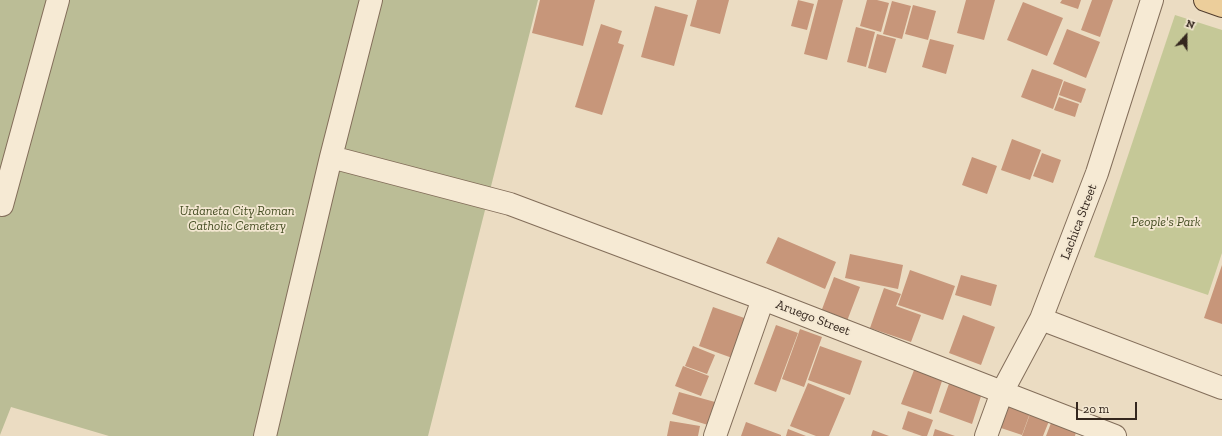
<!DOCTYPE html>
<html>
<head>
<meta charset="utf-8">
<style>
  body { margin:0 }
  #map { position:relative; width:1222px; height:436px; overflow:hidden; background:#ebdcc2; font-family:"Zilla Slab",serif }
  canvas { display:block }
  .north { position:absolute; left:1166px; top:16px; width:40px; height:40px; -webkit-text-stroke:3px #f3e7d1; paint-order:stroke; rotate:21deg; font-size:11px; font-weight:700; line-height:16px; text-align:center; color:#34271e }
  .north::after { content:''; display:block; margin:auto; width:14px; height:18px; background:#34271e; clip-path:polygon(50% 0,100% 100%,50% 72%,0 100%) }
  .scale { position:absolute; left:1076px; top:402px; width:61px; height:18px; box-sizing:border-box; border:2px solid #34271e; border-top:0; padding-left:5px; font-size:12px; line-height:14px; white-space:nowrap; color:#34271e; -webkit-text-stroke:3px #f3e7d1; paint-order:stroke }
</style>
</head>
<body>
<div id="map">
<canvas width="1222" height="436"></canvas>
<div class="north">N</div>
<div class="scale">20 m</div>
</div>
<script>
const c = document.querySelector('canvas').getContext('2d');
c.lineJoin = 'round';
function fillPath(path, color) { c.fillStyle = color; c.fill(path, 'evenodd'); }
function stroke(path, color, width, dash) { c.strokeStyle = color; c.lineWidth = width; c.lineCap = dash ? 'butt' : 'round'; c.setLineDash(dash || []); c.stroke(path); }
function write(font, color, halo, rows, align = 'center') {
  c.font = font + ' "Zilla Slab",serif'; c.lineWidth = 3.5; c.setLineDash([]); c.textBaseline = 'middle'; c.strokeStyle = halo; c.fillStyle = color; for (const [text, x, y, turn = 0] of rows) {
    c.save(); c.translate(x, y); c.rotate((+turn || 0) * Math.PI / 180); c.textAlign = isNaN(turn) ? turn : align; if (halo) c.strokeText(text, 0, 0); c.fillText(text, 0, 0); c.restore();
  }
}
fillPath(new Path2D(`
  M1175 15 1222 30V253L1208 295 1094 257Z`), '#c5c897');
fillPath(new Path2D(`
  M0 0H538L428 436H109L11 407 0 435Z`), '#bbbd96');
fillPath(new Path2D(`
  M540 0H595L583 46 532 33Z
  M697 0H729L720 34 690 26Z
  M798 0 814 4 807 30 791 26Z
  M818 0H843L827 60 804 54Z
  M867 0H877L889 3 881 32 860 26Z
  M966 0H995L984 40 957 33Z
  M1062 0H1081L1078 9 1060 3Z
  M1092 0H1113L1100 37 1081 30Z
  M892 1 911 6 902 39 883 34Z
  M1023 2 1063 18 1047 56 1007 40Z
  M913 5 936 11 928 40 905 34Z
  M655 6 688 15 674 66 641 57Z
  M601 24 622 31 618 43 624 45 602 115 575 107Z
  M856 27 875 32 866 67 847 62Z
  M1067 29 1100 42 1086 78 1053 64Z
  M877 34 896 39 886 73 868 68Z
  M930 39 954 45 946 74 922 67Z
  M1032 69 1063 80 1053 109 1021 97Z
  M1064 81 1086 89 1081 103 1059 95Z
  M1059 97 1079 104 1075 117 1054 110Z
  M1012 139 1041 150 1030 180 1001 170Z
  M1042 153 1061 160 1053 183 1033 176Z
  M972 157 997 166 987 194 962 185Z
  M778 237 836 262 825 289 766 263Z
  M850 254 903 265 898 289 845 278Z
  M1222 265V324L1204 318Z
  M910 270 955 286 943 320 898 305Z
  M961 275 997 285 991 306 955 295Z
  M834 277 860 287 847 321 821 312Z
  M884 288 901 294 896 306 921 315 911 342 870 328Z
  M713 307 750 320 735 359 699 346Z
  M963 315 995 327 981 365 949 353Z
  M776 325 798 333 776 392 754 384Z
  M800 329 822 337 804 387 782 379Z
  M693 346 715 355 707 374 685 366Z
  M820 346 862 361 850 395 808 380Z
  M916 365 944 375 931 414 901 404Z
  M683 366 709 376 701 396 675 386Z
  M951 378 983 390 972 424 939 412Z
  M808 383 845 398 829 436H816L790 426Z
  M679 392 715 402 708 425 672 414Z
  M1006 405 1030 413 1022 435 998 427Z
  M908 411 933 420 927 436H922L902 429Z
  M1030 414 1049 421 1043 436H1022Z
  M670 421 700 426 698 436H667Z
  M746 422 781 435V436H741Z
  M1051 423 1076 432 1075 436H1046Z
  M788 429 806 436H786Z
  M935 429 955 436H933Z
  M873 430 889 436H871Z`), '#c7967a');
const minor = new Path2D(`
  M331 157 510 204 763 299 1115 436
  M2 205 58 0
  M1041 319 1222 388
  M265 436 331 157 371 0
  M715 436 763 299
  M986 436 1002 392 1041 319 1097 173 1152 0`);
const major = new Path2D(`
  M1205 0 1222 6`);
stroke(minor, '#836e5a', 24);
stroke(major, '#513d2e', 24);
stroke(minor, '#f6ead4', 22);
stroke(major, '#ecce9b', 22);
write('italic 13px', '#474f25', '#f3e7d1', [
  ["Urdaneta City Roman",237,211],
  ["Catholic Cemetery",237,226],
  ["People's Park",1166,222]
]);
write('13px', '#34271e', '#f3e7d1', [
  ["Lachica Street",1079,222,-69],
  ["Aruego Street",813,318,21]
]);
</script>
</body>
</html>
